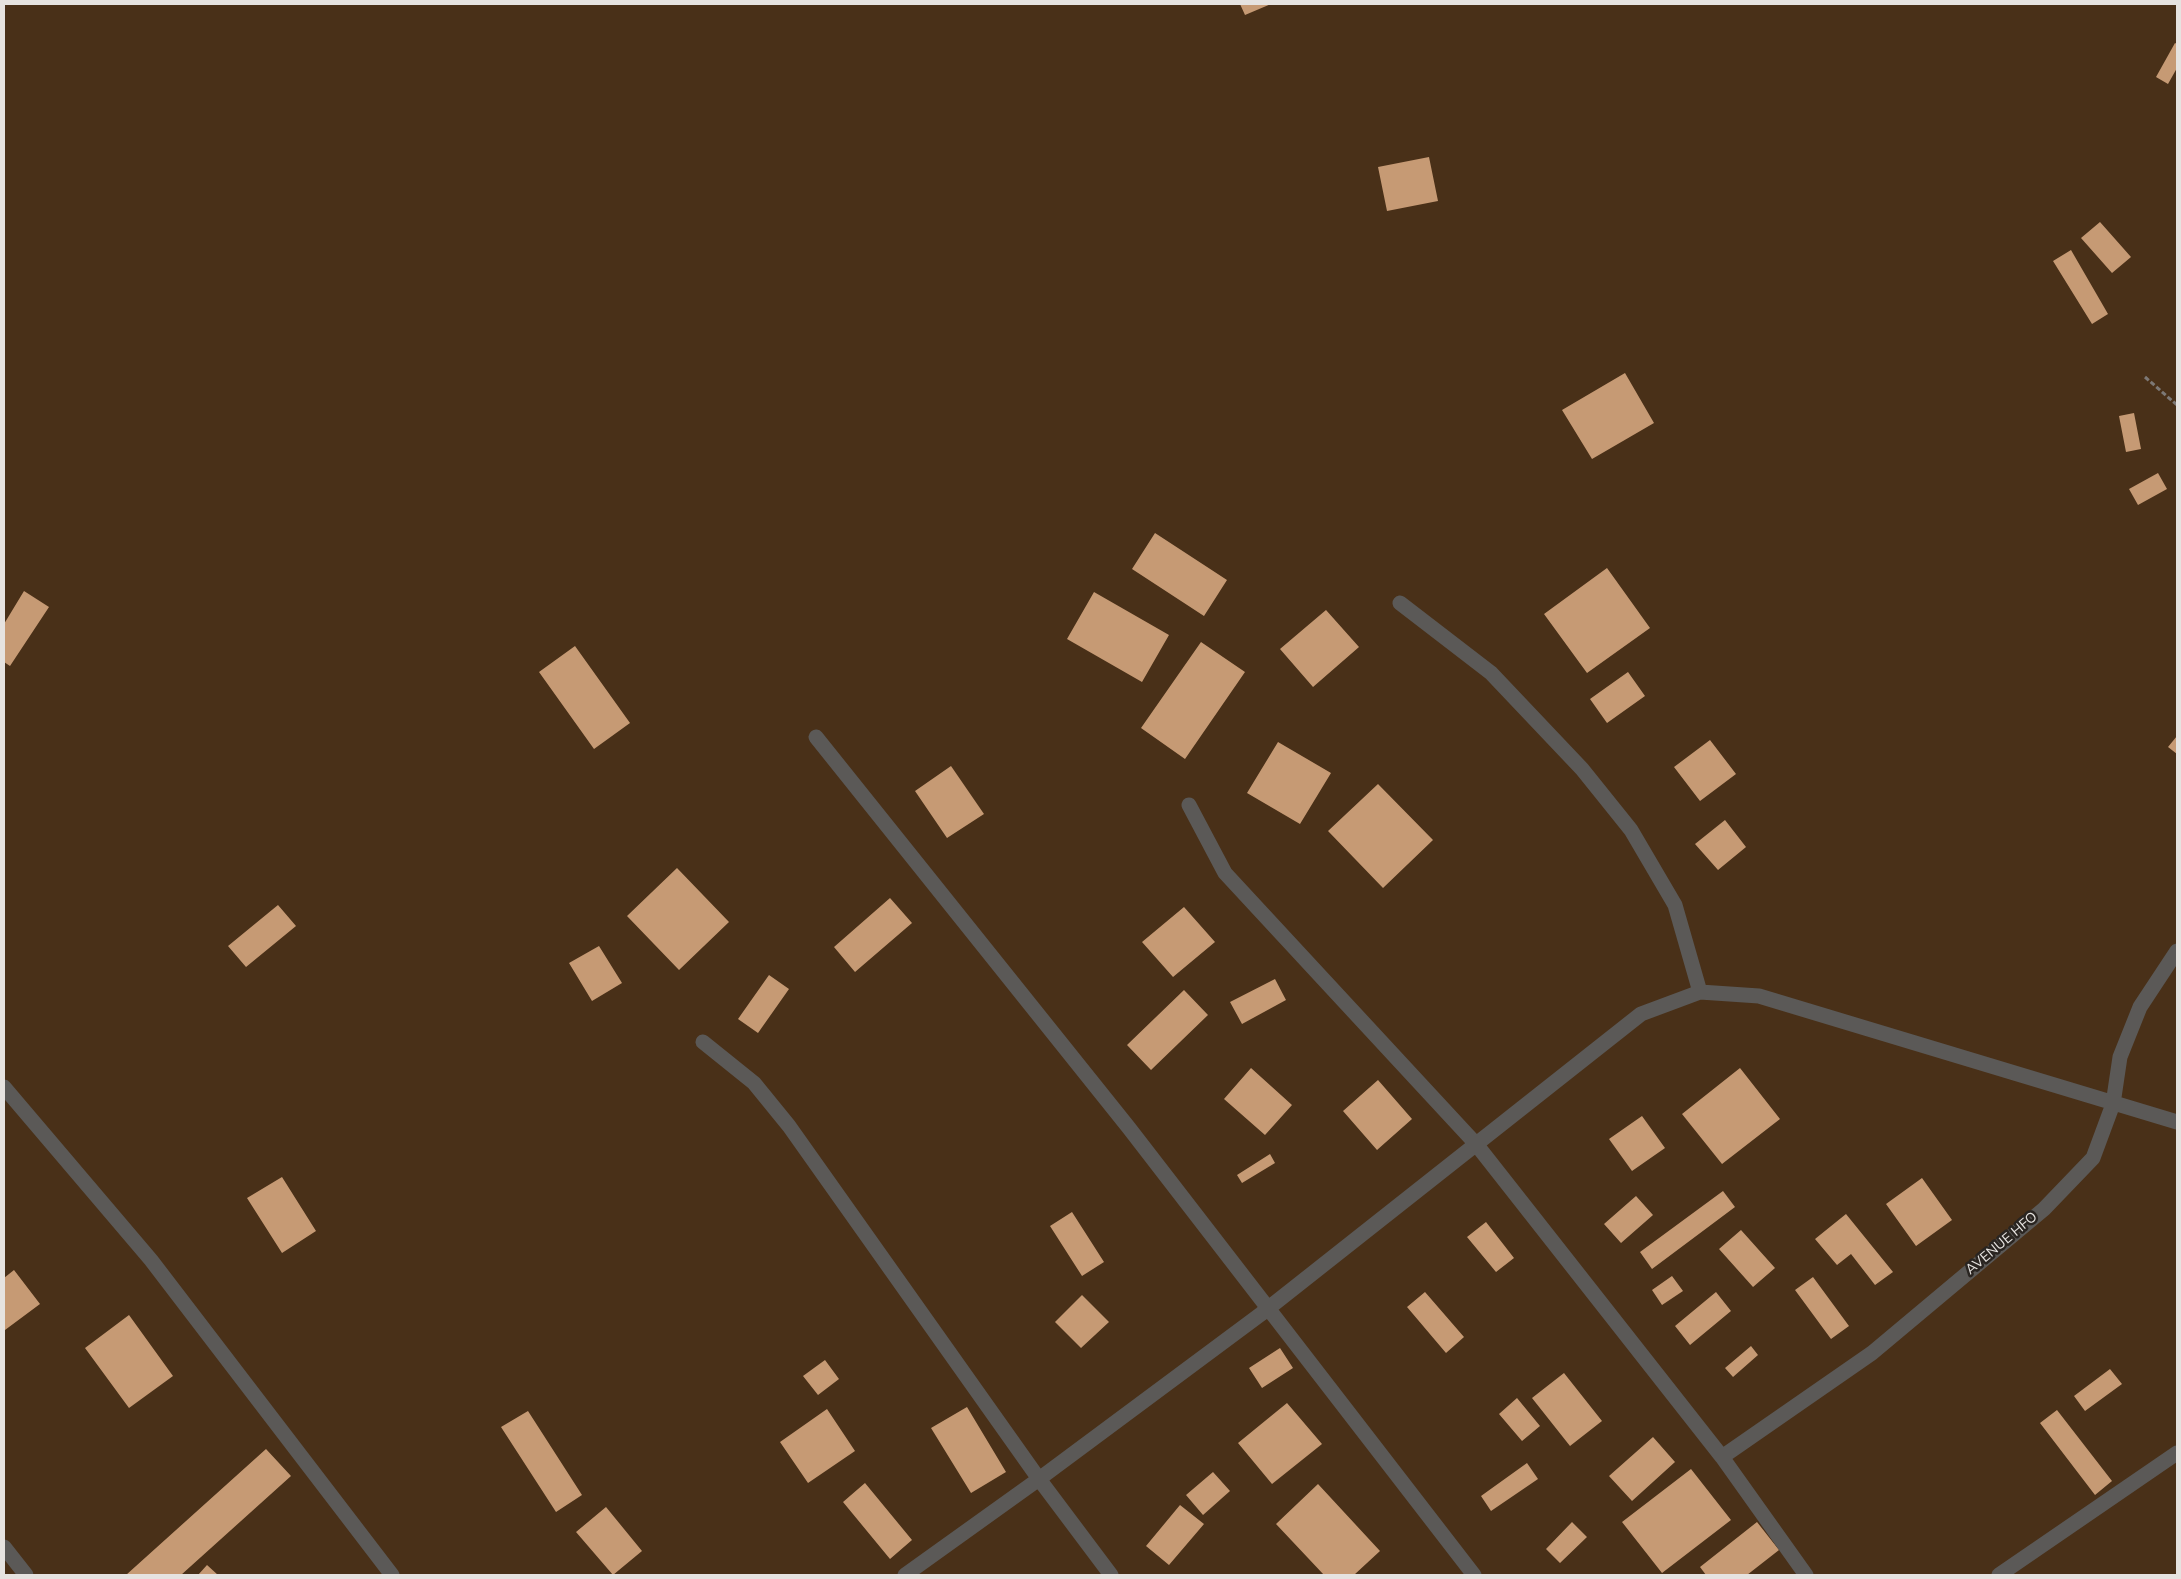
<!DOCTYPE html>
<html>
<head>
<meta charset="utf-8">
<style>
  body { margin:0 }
  #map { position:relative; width:2181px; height:1579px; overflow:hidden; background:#2a2521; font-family:"Nunito Sans",sans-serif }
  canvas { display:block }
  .frame { position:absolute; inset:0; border:5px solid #e6e3e0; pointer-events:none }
</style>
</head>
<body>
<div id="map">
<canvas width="2181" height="1579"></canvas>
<div class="frame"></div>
</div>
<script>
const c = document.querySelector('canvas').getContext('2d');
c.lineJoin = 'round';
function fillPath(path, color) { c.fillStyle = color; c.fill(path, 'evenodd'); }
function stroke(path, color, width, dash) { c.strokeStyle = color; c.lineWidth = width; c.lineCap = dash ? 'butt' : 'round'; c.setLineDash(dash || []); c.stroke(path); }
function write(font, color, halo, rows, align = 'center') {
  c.font = font + ' "Nunito Sans",sans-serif'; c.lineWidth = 5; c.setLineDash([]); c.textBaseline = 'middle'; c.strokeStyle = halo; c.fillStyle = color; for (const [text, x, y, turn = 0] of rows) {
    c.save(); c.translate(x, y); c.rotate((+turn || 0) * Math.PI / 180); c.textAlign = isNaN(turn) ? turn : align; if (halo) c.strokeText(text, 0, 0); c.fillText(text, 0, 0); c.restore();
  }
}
fillPath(new Path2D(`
  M4 4H2177V1575H4Z`), '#493018');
fillPath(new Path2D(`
  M1240 4H1271L1245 15Z
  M2175 43 2177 44V68L2168 84 2156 77Z
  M1429 157 1438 201 1387 211 1378 167Z
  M2100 222 2131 257 2112 273 2081 238Z
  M2071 250 2108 314 2092 324 2053 261Z
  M1625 373 1654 423 1592 459 1562 410Z
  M2134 413 2141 449 2126 452 2119 416Z
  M2158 473 2167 489 2138 505 2129 489Z
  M1155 533 1227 580 1204 616 1132 569Z
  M1607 568 1650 628 1587 673 1544 614Z
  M24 591 49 607 10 666 4 662V624Z
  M1094 592 1169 635 1142 682 1067 639Z
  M1326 610 1359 647 1313 687 1280 649Z
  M1201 642 1245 672 1185 759 1141 728Z
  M575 646 630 723 594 749 539 672Z
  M1628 672 1645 696 1607 723 1590 699Z
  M2177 736V754L2168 747Z
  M1710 740 1736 774 1700 801 1674 767Z
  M1278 742 1331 773 1300 824 1247 793Z
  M951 766 984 814 947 838 915 791Z
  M1378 784 1433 840 1383 888 1328 831Z
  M1725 820 1746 847 1718 870 1695 844Z
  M677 868 729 922 679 970 627 916Z
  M890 898 912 923 855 972 834 947Z
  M278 905 296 926 246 967 228 946Z
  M1184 907 1215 942 1173 977 1142 942Z
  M599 946 622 983 592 1001 569 963Z
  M769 975 789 989 758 1033 738 1019Z
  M1275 979 1286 1000 1242 1024 1230 1002Z
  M1184 990 1208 1015 1151 1070 1127 1045Z
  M1251 1068 1292 1105 1265 1135 1224 1099Z
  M1740 1068 1780 1119 1722 1164 1682 1114Z
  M1378 1080 1412 1119 1377 1150 1343 1111Z
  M1642 1116 1665 1148 1632 1171 1609 1139Z
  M1270 1154 1275 1163 1242 1183 1237 1175Z
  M282 1177 316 1231 282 1253 247 1198Z
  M1922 1178 1952 1220 1916 1246 1886 1204Z
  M1723 1191 1735 1207 1652 1269 1640 1252Z
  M1636 1196 1653 1215 1621 1243 1604 1224Z
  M1072 1212 1104 1262 1082 1276 1050 1226Z
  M1846 1214 1893 1272 1875 1285 1851 1254 1837 1265 1815 1239Z
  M1486 1222 1514 1258 1496 1272 1467 1237Z
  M1741 1230 1775 1268 1753 1287 1719 1249Z
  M14 1270 40 1304 5 1330 4 1278Z
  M1672 1276 1683 1291 1662 1305 1652 1290Z
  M1813 1277 1849 1326 1831 1339 1795 1290Z
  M1425 1292 1464 1337 1446 1353 1407 1307Z
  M1716 1292 1731 1311 1690 1345 1675 1326Z
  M1082 1295 1109 1322 1081 1348 1055 1322Z
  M129 1315 173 1376 129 1408 85 1348Z
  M1751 1346 1758 1355 1733 1377 1725 1368Z
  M1280 1348 1293 1368 1262 1388 1249 1368Z
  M825 1360 839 1379 818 1395 803 1376Z
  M2110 1369 2122 1384 2085 1411 2074 1396Z
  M1564 1373 1602 1421 1570 1446 1532 1398Z
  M1517 1398 1540 1426 1522 1441 1499 1414Z
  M1287 1403 1322 1444 1272 1484 1238 1443Z
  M967 1407 1006 1472 971 1493 931 1428Z
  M827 1409 855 1451 808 1483 780 1442Z
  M2057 1410 2112 1481 2095 1495 2040 1423Z
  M528 1411 582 1495 556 1512 501 1427Z
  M1653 1437 1675 1462 1632 1501 1609 1476Z
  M266 1449 291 1476 181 1575H126Z
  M1527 1463 1538 1479 1491 1511 1481 1496Z
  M1691 1469 1731 1520 1662 1573 1622 1522Z
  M1213 1472 1230 1491 1203 1515 1186 1495Z
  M865 1483 912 1540 890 1559 843 1502Z
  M1318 1484 1380 1551 1354 1575H1324L1276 1524Z
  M1180 1505 1204 1524 1169 1565 1146 1546Z
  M606 1507 642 1551 613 1575 576 1532Z
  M1572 1522 1587 1537 1560 1563 1546 1549Z
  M1757 1522 1779 1550 1747 1575H1706L1700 1567Z
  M207 1565 218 1575H198Z`), '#c69a74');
stroke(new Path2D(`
  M2145 377 2177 405`), '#7d7875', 3, [5, 2.5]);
stroke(new Path2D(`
  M1400 603 1491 673 1582 769 1631 830 1675 905 1700 992
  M816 737 1129 1128 1474 1575
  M1189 805 1225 873 1476 1144 1722 1457 1806 1575
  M703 1042 754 1083 789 1126 1039 1479 1111 1575
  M4 1087 151 1260 392 1575
  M1722 1457 1872 1353 2044 1209 2093 1158 2113 1104 2120 1057 2140 1007 2177 951
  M4 1547 26 1575
  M905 1575 1039 1479 1261 1314 1641 1014 1700 992 1759 996 2177 1122
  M1999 1575 2177 1453`), '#5b5957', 15);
write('14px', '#e6e3e0', '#2a2521', [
  ["AVENUE HFO",2002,1244,-40]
]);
</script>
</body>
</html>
